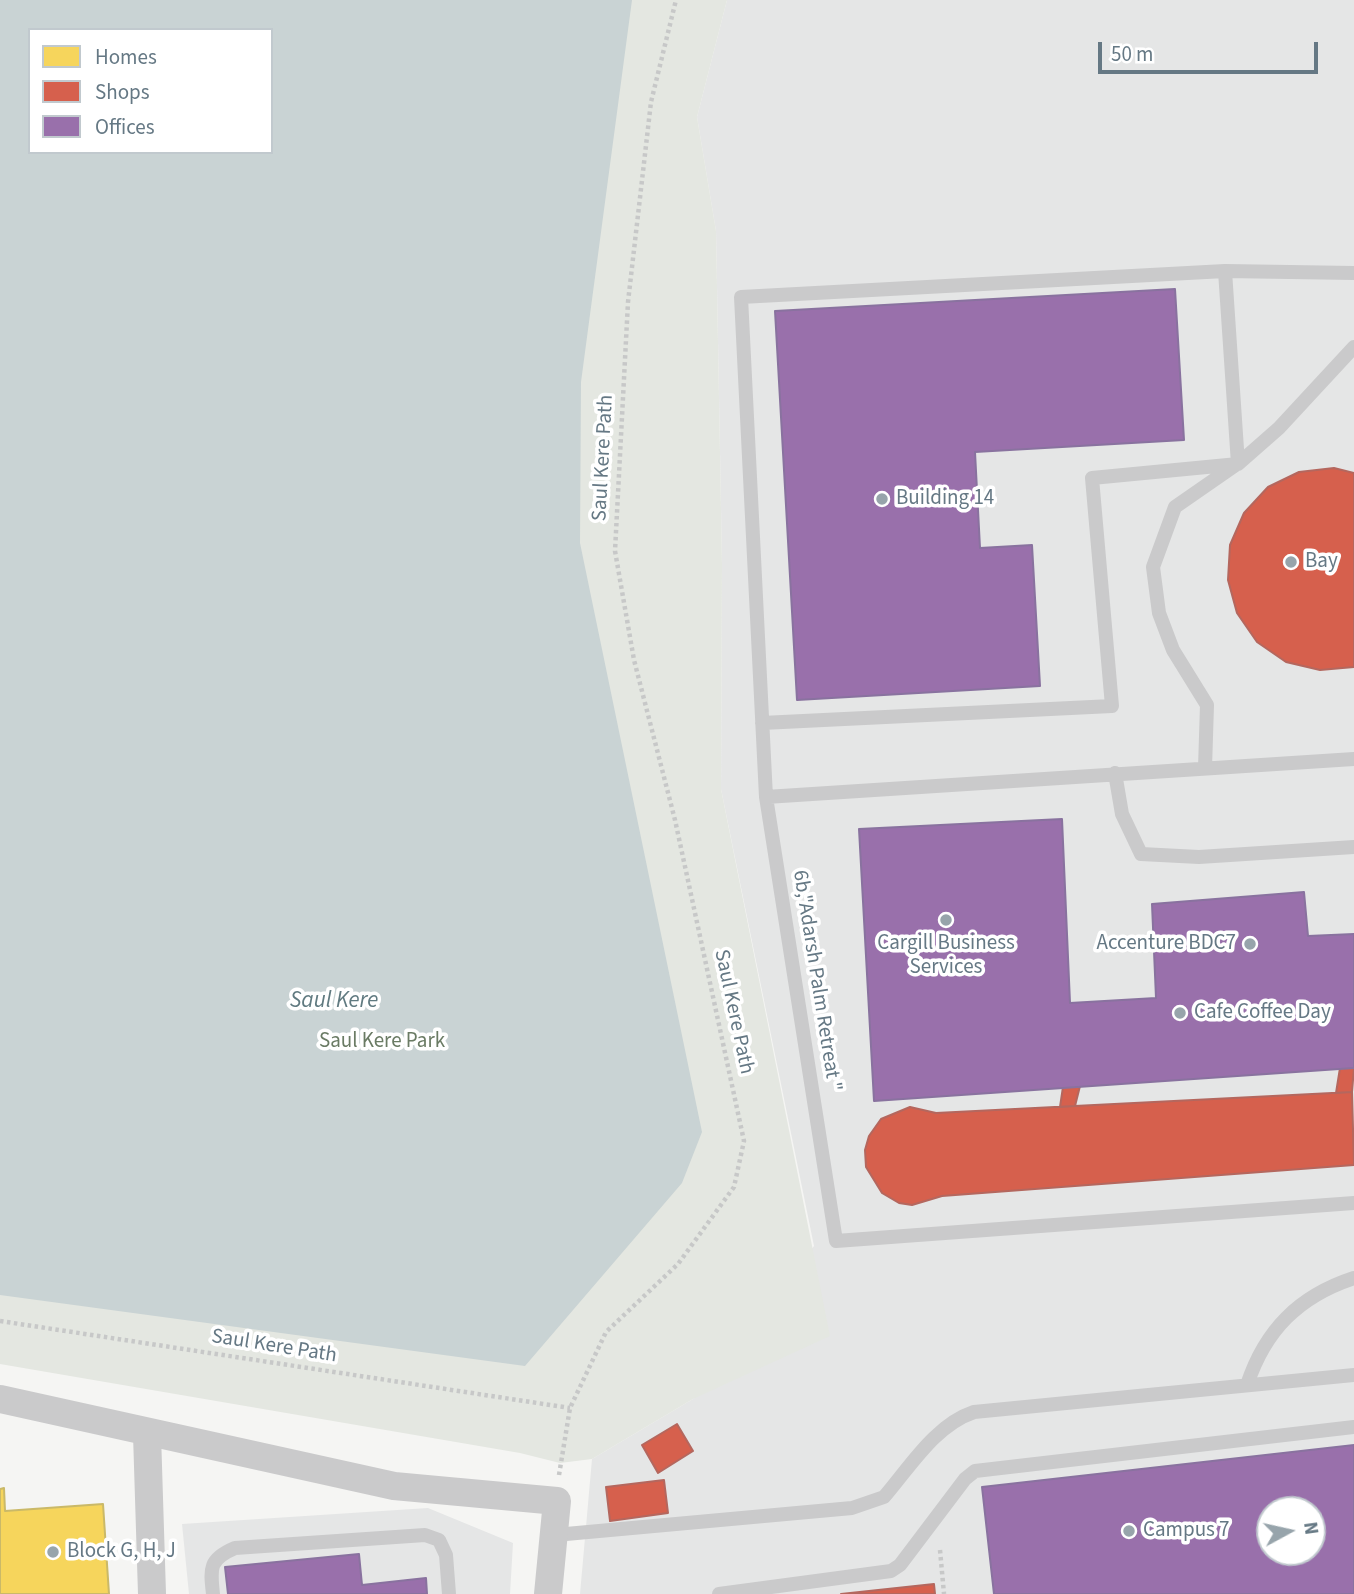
<!DOCTYPE html>
<html>
<head>
<meta charset="utf-8">
<style>
  body { margin:0 }
  #map { position:relative; width:1354px; height:1594px; overflow:hidden; background:#f5f5f3; font-family:"Source Sans 3",sans-serif }
  canvas { display:block }
  .legend { position:absolute; left:28px; top:28px; width:245px; height:126px; box-sizing:border-box; background:#fff; border:2px solid #c1c9ce; margin:0; padding:9px 12px; list-style:none; font-size:21px; color:#657884 }
  .legend li { display:flex; align-items:center; gap:14px; height:35px }
  .legend b { width:35px; border:2px solid #c1c9ce }
  .north { position:absolute; left:1256px; top:1496px; width:70px; height:70px; box-sizing:border-box; background:#fff; border:2px solid #c1c9ce; border-radius:50%; rotate:82deg; font-size:19px; font-weight:700; line-height:28px; text-align:center; color:#657884 }
  .north::after { content:''; display:block; margin:auto; width:24px; height:32px; background:#97a4ab; clip-path:polygon(50% 0,100% 100%,50% 72%,0 100%) }
  .scale { position:absolute; left:1098px; top:42px; width:220px; height:32px; box-sizing:border-box; border:4px solid #657884; border-top:0; padding-left:9px; font-size:21px; line-height:24px; white-space:nowrap; color:#657884; -webkit-text-stroke:5px #fff; paint-order:stroke }
</style>
</head>
<body>
<div id="map">
<canvas width="1354" height="1594"></canvas>
<ul class="legend">
<li><b style="height:19px;background:#f6d55c"></b>Homes</li>
<li><b style="height:19px;background:#d6604d"></b>Shops</li>
<li><b style="height:19px;background:#9970ab"></b>Offices</li>
</ul>
<div class="north">N</div>
<div class="scale">50 m</div>
</div>
<script>
const c = document.querySelector('canvas').getContext('2d');
c.lineJoin = 'round';
function fillPath(path, color) { c.fillStyle = color; c.fill(path, 'evenodd'); }
function stroke(path, color, width, dash) { c.strokeStyle = color; c.lineWidth = width; c.lineCap = dash ? 'butt' : 'round'; c.setLineDash(dash || []); c.stroke(path); }
function write(font, color, halo, rows, align = 'center') {
  c.font = font + ' "Source Sans 3",sans-serif'; c.lineWidth = 7; c.setLineDash([]); c.textBaseline = 'middle'; c.strokeStyle = halo; c.fillStyle = color; for (const [text, x, y, turn = 0] of rows) {
    c.save(); c.translate(x, y); c.rotate((+turn || 0) * Math.PI / 180); c.textAlign = isNaN(turn) ? turn : align; if (halo) c.strokeText(text, 0, 0); c.fillText(text, 0, 0); c.restore();
  }
}
fillPath(new Path2D(`
  M727 0H1354V1594H580L592 1459 693 1399 814 1246 721 789 722 564 716 231 697 117ZM1270 1510H1312V1552H1270Z
  M428 1508 513 1543 510 1594H189L182 1524Z`), '#e5e6e6');
fillPath(new Path2D(`
  M0 0H727L697 117 716 231 722 564 721 789 830 1336 693 1399 592 1459 560 1463 520 1453 0 1364ZM30 30H271V152H30Z`), '#e4e7e1');
fillPath(new Path2D(`
  M0 0H632L581 382 580 543 702 1132 682 1183 525 1366 0 1295ZM30 30H271V152H30Z`), '#c9d3d4');
const homes = new Path2D(`
  M4 1488 5 1511 103 1504 109 1594H0V1489Z`);
fillPath(homes, '#f6d55c');
stroke(homes, '#cab968', 2);
const shops = new Path2D(`
  M1334 468 1354 473V667L1320 670 1286 662 1257 642 1237 613 1228 580 1230 545 1244 513 1268 487 1299 472Z
  M1340 1068H1354L1352 1092 1336 1093Z
  M1080 1086 1075 1106 1060 1107 1063 1087Z
  M1352 1092 1354 1165 942 1196 912 1205 899 1203 882 1193 866 1167 865 1150 869 1136 881 1119 910 1107 936 1113Z
  M677 1424 693 1451 658 1473 642 1445Z
  M664 1480 668 1513 610 1521 606 1487Z
  M934 1584 935 1594H841Z`);
fillPath(shops, '#d6604d');
stroke(shops, '#b4675e', 2);
const offices = new Path2D(`
  M1175 289 1184 440 975 452 980 548 1032 545 1040 686 797 700 775 311Z
  M1062 819 1070 1003 1156 998 1152 904 1304 892 1308 936 1354 934V1068L874 1101 859 829Z
  M1354 1445V1594H994L982 1487ZM1270 1510H1312V1552H1270Z
  M359 1554 362 1585 426 1578 427 1594H228L225 1567Z`);
fillPath(offices, '#9970ab');
stroke(offices, '#89729f', 2);
stroke(new Path2D(`
  M0 1321 570 1408
  M559 1475 570 1408 606 1332 678 1264 734 1187 744 1141 675 820 634 660 615 551 628 302 651 102 676 0
  M940 1550 944 1594`), '#c7c8c8', 4.5, [3.5, 3.5]);
stroke(new Path2D(`
  M1354 273 1225 271 1238 464 1279 428 1354 347
  M762 723 1112 706 1092 478 1238 464
  M1354 759 766 797 836 1241 1354 1203
  M1205 768 1207 705 1173 650 1159 613 1153 567 1175 507 1237 464
  M1115 773 1122 814 1141 854 1199 857 1354 847
  M766 797 741 297 1225 271
  M1247 1385C1265 1330 1299 1296 1354 1278
  M555 1535 852 1508 884 1497C910 1467 935 1425 974 1412L1354 1375
  M213 1594C210 1568 209 1559 235 1548L425 1535 439 1540 446 1555 449 1594
  M719 1594 891 1571 900 1565 965 1479 975 1471 1354 1427`), '#cacacb', 14);
stroke(new Path2D(`
  M0 1399 394 1486 557 1501 548 1594
  M147 1434 152 1594`), '#cacacb', 28);
for (const [x, y, r, color] of [
  [882,499,7,"#97a4ab"],
  [1291,562,7,"#97a4ab"],
  [946,920,7,"#97a4ab"],
  [1250,944,7,"#97a4ab"],
  [1180,1013,7,"#97a4ab"],
  [1129,1531,7,"#97a4ab"],
  [53,1552,7,"#97a4ab"]
]) { const dot = new Path2D(); dot.arc(x, y, r, 0, 2 * Math.PI); c.fillStyle = color; c.fill(dot); stroke(dot, '#fff', 2.5); }
write('21px', '#657884', '#fff', [
  ["Saul Kere Path",604,458,-87],
  ["6b,\"Adarsh Palm Retreat \"",816,981,81],
  ["Saul Kere Path",733,1012,78],
  ["Saul Kere Path",274,1347,9]
]);
write('21px', '#657884', '#fff', [
  ["Building 14",896,499],
  ["Bay",1305,562],
  ["Cargill Business",946,944,"center"],
  ["Services",946,968,"center"],
  ["Accenture BDC7",1236,944,"right"],
  ["Cafe Coffee Day",1194,1013],
  ["Campus 7",1143,1531],
  ["Block G, H, J",67,1552]
], 'left');
write('21px', '#6a7b64', '#fff', [
  ["Saul Kere Park",382,1042]
]);
write('italic 23px', '#607a80', '#fff', [
  ["Saul Kere",334,1002]
]);
</script>
</body>
</html>
